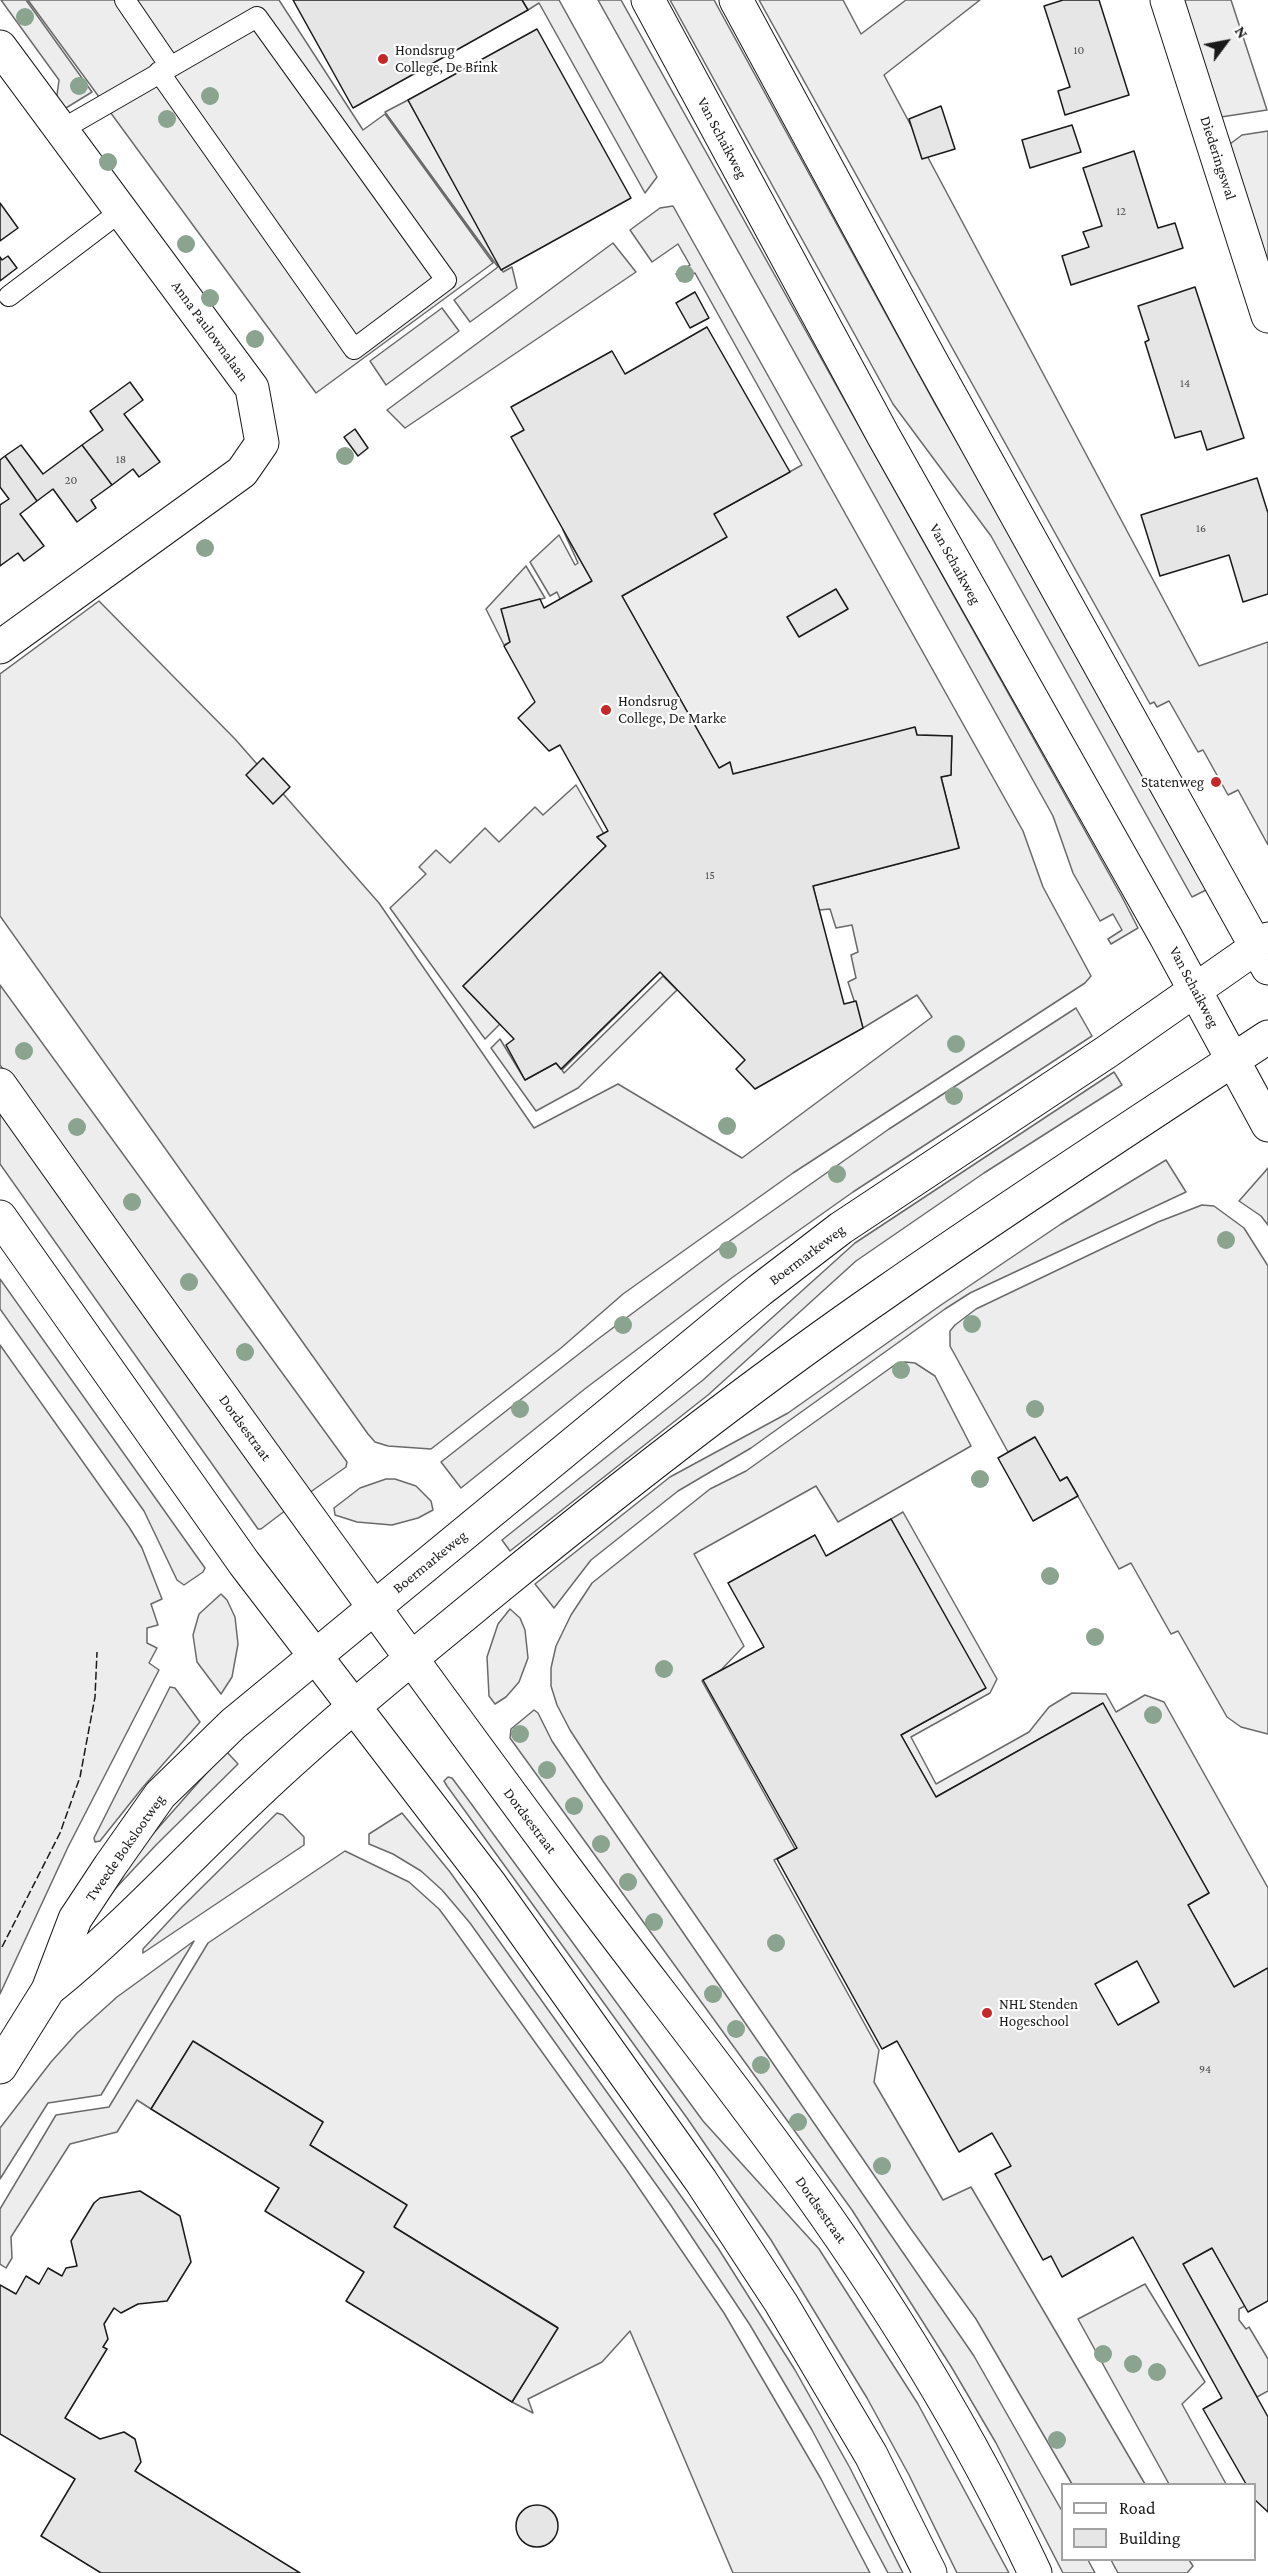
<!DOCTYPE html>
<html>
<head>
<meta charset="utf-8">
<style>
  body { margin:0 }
  #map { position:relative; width:1268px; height:2573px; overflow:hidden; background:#fff; font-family:"Crimson Pro",serif }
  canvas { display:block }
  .legend { position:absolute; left:1061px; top:2483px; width:195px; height:78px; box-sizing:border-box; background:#fff; border:2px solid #a3a3a3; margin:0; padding:8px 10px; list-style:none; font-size:18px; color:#1a1a1a }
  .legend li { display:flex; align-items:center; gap:12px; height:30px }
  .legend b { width:30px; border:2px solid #a3a3a3 }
  .north { position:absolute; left:1196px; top:12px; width:60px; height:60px; -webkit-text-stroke:4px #fff; paint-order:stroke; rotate:58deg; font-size:16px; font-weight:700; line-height:24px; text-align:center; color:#1a1a1a }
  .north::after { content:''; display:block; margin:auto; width:21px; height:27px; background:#1a1a1a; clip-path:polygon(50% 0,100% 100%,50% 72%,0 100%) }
</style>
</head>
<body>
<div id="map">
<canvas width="1268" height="2573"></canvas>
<ul class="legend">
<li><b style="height:8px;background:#fff"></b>Road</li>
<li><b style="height:16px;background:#e6e6e6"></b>Building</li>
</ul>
<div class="north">N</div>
</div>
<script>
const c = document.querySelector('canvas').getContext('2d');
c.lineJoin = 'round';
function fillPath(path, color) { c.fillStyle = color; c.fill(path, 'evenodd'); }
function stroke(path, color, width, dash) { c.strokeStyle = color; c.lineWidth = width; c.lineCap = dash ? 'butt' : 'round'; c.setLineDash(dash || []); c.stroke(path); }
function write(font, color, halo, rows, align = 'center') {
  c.font = font + ' "Crimson Pro",serif'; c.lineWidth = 4.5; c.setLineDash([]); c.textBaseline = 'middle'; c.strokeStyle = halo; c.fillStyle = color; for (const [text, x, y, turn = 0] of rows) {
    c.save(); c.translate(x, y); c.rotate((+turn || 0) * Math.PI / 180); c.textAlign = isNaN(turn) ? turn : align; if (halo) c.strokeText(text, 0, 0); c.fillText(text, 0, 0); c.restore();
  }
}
const built = new Path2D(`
  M1 0H26L92 92 61 111 56 102 59 80Z
  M28 0H279L363 130 385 114 493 263 316 393Z
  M522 0H559L657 177 645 193 539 3 528 10Z
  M598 0H621L1122 897 1138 928 1111 944 1108 939 1122 930 1113 914 1100 921 1073 873 1053 816Z
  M670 0H714L934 402 1046 595 1208 889 1192 897 991 536 893 404Z
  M759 0H843L861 34 906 0H980L884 75 1199 666 1268 642V845L1238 790 1228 795 1203 750 1198 752 1169 701 1157 707 1154 702 1150 704Z
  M1183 0H1231L1267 110 1221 117Z
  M408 100 503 272 512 267 517 288 470 322 454 300 498 267 385 112Z
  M1268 131V263L1230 144 1242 135Z
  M673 206 1023 831 1043 887 1091 976 1085 983 793 1173 623 1294 561 1348 431 1449 388 1446 375 1442 368 1434 0 916V674L99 601 235 739 379 903 534 1128 618 1084 742 1158 932 1017 917 995 863 1028 848 982 856 978 851 955 858 952 852 925 836 928 830 909 819 910 813 886 959 848 941 777 951 775 952 736 917 735 915 728 733 774 719 768 622 596 726 537 714 514 802 465 695 273 680 281 676 274 690 265 678 244 652 262 630 230 660 208Z
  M613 243 636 272 405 428 387 410Z
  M442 308 459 331 386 385 370 361Z
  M563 530 592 581 560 599 557 592 550 596 530 562 559 535 575 565 578 563Z
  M526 566 545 598 502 609 510 642 504 645 486 609Z
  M576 785 604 834 597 837 606 846 463 986 500 1024 485 1039 390 908 426 874 419 867 436 850 450 863 485 828 499 842 535 807 543 815Z
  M660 972 562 1070 564 1073 663 976 677 990 578 1088 536 1111 491 1048 500 1039 525 1080 556 1063 561 1069Z
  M0 985 347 1462 346 1467 309 1493 280 1458 0 1065Z
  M1076 1008 1092 1036 853 1192 733 1277 586 1388 461 1488 441 1462 598 1339 724 1245 889 1129Z
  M1114 1072 1122 1085 984 1173 856 1261 708 1395 510 1551 502 1540 703 1380 855 1243Z
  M0 1106 286 1510 261 1529H258L0 1164Z
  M1166 1160 1186 1192 970 1293 945 1309 751 1448 678 1491 591 1560 554 1608 535 1584 670 1477 788 1413 941 1305 1061 1224Z
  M1268 1168V1225L1261 1216 1239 1201Z
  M1202 1205 1214 1206 1244 1228 1268 1266V1734L1241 1727 1227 1717 1178 1631 1171 1634 1131 1563 1119 1569 1067 1477 1060 1481 1035 1437 1008 1452 950 1346V1331L955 1325 976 1309 1158 1222Z
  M0 1279 205 1568 203 1572 184 1585 177 1580 144 1511 0 1309Z
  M0 1345 129 1527 142 1548 162 1599 151 1604 158 1625 147 1628V1643L157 1648 149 1663 159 1670 68 1847 0 1994Z
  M905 1362 915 1363 935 1376 971 1446 838 1522 816 1486 694 1554 744 1646 721 1670 702 1681 795 1849 774 1860 879 2050 874 2082 943 2200 971 2187 1145 2484H1072L976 2319 911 2229 603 1781 570 1730 557 1705 551 1686V1668L556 1646 571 1615 592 1583 710 1489 746 1471 896 1364Z
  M386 1479H395L416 1486 431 1501 433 1510 418 1518 392 1525 357 1522 335 1515 334 1508 360 1488Z
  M903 1512 997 1679 990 1693 911 1737 936 1784 1029 1732 1049 1707 1072 1693 1106 1694 1116 1712 1145 1695 1164 1702 1268 1888V1968L1234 1987 1188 1905 1209 1893 1103 1704 936 1797 901 1735 985 1688 891 1519Z
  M221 1594 227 1600 235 1617 238 1644 232 1677 221 1694 197 1662 193 1635 199 1614Z
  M510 1609 520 1618 525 1630 528 1658 519 1682 506 1697 495 1704 489 1696 487 1657 498 1624Z
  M170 1687 175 1688 200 1722 143 1787 100 1841 95 1842 94 1838Z
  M534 1710 538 1713 552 1741 590 1797 974 2356 1062 2511V2560H1088L1095 2573H1063L996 2443 952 2368 852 2210 510 1738 511 1729Z
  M226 1751 238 1764 156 1845 115 1889 90 1922 144 1844Z
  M448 1777 452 1778 467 1798 703 2121 819 2249 918 2404 1009 2573H957L909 2475 867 2398 771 2240 687 2118 447 1786 444 1781Z
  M277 1813 283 1815 304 1837V1845L143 1953V1949L181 1908Z
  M402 1813 450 1872 718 2248 795 2370 850 2468 903 2573H888L812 2430 750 2325 670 2204 470 1923 442 1890 421 1871 393 1854 369 1844V1834Z
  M345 1851 409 1882 439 1909 448 1921 626 2169 724 2313 821 2479 870 2573H733L630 2331 602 2362 528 2399 533 2413 512 2402 557 2327 394 2227 406 2205 310 2145 323 2122 193 2042 151 2109 137 2100 117 2132 70 2144 11 2237 12 2258 6 2268 0 2264V2209L56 2115 109 2107 208 1943Z
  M194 1941 101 2095 48 2103 0 2179V2128L51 2062 77 2033 117 1997Z
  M1212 2248 1245 2306 1239 2309V2320L1246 2329 1249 2327 1268 2359V2391L1257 2397 1183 2264Z
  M1145 2284 1205 2382 1182 2404 1226 2484H1169L1078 2319Z
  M1111 2560H1189L1193 2566 1187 2573H1118Z`);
fillPath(built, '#ededed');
stroke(built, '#6a6a6a', 1.5);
const building = new Path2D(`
  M293 0H522L528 10 353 108Z
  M1063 0H1099L1129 95 1065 115 1058 91 1070 87 1044 6Z
  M537 29 631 198 501 270 408 100Z
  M941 106 955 149 922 159 909 119Z
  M1072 125 1081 152 1030 168 1022 140Z
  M1134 151 1158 228 1175 223 1183 248 1071 285 1062 256 1089 247 1083 232 1102 226 1083 168Z
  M0 203 18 228 0 241Z
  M8 256 17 268 0 281V257L2 260Z
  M1195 287 1244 438 1207 450 1201 431 1175 438 1145 342 1149 340 1138 306Z
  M695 292 709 318 690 328 676 303Z
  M707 327 790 472 714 514 727 537 622 596 719 768 730 762 733 774 915 727 917 735 952 736 951 775 941 777 959 848 813 886 844 1004 856 1001 863 1028 755 1089 736 1069 745 1060 660 972 561 1069 556 1063 525 1080 506 1045 514 1039 463 986 606 846 597 837 608 831 560 745 549 751 518 718 535 702 504 646 510 642 501 609 540 599 544 608 592 581 511 437 524 430 511 407 612 351 625 374Z
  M130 382 143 400 124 414 160 462 139 477 133 469 112 485 82 445 103 430 90 411Z
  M355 429 368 448 358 456 344 437Z
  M21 445 43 474 82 445 112 485 91 500 96 508 77 522 53 489 37 501 5 456Z
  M5 456 37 501 20 514 44 546 24 561 18 553 0 566V505L9 499 0 487V460Z
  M1257 478 1268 513V594L1243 602 1229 555 1160 576 1141 515Z
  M836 589 848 609 799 637 787 617Z
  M263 758 290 787 273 804 246 775Z
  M1035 1437 1060 1481 1067 1477 1078 1496 1033 1521 998 1458Z
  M891 1519 986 1688 901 1735 936 1797 1103 1703 1209 1893 1188 1905 1234 1987 1268 1968V2301L1248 2312 1212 2248 1183 2264 1268 2417V2512L1254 2499V2484H1246L1203 2409 1222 2398 1133 2237 1062 2277 1051 2256 1043 2260 995 2174 1011 2166 992 2133 959 2152 897 2041 882 2049 777 1859 797 1848 703 1680 764 1647 728 1583 815 1535 826 1556ZM1137 1961 1159 2002 1118 2025 1095 1984Z
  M193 2041 323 2122 310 2145 407 2205 394 2227 558 2328 512 2402 346 2301 364 2272 265 2211 279 2188 151 2109Z
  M140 2191 180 2216 191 2262 167 2301 138 2304 121 2313 114 2308 104 2324 108 2339 103 2347 107 2349 65 2418 100 2439 124 2432 135 2439 141 2462 135 2471 300 2573H101L41 2536 75 2479 0 2434V2285L16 2294 26 2276 39 2284 48 2268 62 2276 66 2268 77 2266 71 2241 94 2203 100 2198Z
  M516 2526a21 21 0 1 1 42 0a21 21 0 1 1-42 0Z`);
fillPath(building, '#e6e6e6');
stroke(building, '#1a1a1a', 1.5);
const lane = new Path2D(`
  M125 0 170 66
  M61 130 257 17 446 280 354 349 159 72
  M9 296 121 211`);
const street = new Path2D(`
  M1167 0 1268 316
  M0 47 252 388 262 443 242 472 0 647`);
const secondary = new Path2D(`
  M648 0 883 435 1166 937 1268 1125
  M736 0 930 359 1268 968
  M0 1085C186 1348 374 1610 566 1869 638 1966 714 2061 786 2160 881 2290 967 2427 1035 2573
  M0 1217 244 1563 490 1884 701 2181 781 2303 871 2455 930 2573
  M49 1989C122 1930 185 1861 253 1797 332 1722 418 1653 502 1584 626 1483 754 1383 886 1292 1011 1205 1140 1121 1268 1037
  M0 2067 48 1990 75 1919 110 1866 160 1795 233 1724 760 1290 841 1228 1108 1051 1268 939`);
stroke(lane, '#1a1a1a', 22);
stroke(street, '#1a1a1a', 35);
stroke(secondary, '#1a1a1a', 35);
stroke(lane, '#fff', 20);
stroke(street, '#fff', 33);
stroke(secondary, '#fff', 33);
stroke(new Path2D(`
  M2 1947 60 1833 80 1777 95 1697 97 1652`), '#1a1a1a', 1.5, [8, 3]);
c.fillStyle = '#8aa48f';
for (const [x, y] of [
  [25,17],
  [79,86],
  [210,96],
  [167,119],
  [108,162],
  [186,244],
  [685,274],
  [210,298],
  [255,339],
  [345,456],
  [205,548],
  [956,1044],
  [24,1051],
  [954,1096],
  [727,1126],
  [77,1127],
  [837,1174],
  [132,1202],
  [1226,1240],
  [728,1250],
  [189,1282],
  [972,1324],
  [623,1325],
  [245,1352],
  [901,1370],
  [520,1409],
  [1035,1409],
  [980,1479],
  [1050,1576],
  [1095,1637],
  [664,1669],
  [1153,1715],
  [520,1734],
  [547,1770],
  [574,1806],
  [601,1844],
  [628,1882],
  [654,1922],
  [776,1943],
  [713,1994],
  [736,2029],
  [761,2065],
  [798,2122],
  [882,2166],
  [1103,2354],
  [1133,2364],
  [1157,2372],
  [1057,2440]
]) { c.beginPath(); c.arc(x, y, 9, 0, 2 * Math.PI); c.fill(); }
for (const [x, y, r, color] of [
  [383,59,6,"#c62828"],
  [606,710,6,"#c62828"],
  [1216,782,6,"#c62828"],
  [987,2013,6,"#c62828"]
]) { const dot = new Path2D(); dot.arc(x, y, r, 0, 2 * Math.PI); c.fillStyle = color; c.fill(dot); stroke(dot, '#fff', 2); }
write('12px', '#4d4d4d', null, [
  ["10",1079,50],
  ["12",1121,211],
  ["14",1185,383],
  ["18",121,459],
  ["20",71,480],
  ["16",1201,528],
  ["15",710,875],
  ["94",1205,2069]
]);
write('15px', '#1a1a1a', '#fff', [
  ["Hondsrug",395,50],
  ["College, De Brink",395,67],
  ["Hondsrug",618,701],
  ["College, De Marke",618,718],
  ["Statenweg",1204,782,"right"],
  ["NHL Stenden",999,2004],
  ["Hogeschool",999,2021]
], 'left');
write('15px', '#1a1a1a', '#fff', [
  ["Van Schaikweg",722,138,62],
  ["Diederingswal",1218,158,72],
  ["Anna Paulownalaan",210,331,54],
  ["Van Schaikweg",955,564,61],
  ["Van Schaikweg",1194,987,62],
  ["Boermarkeweg",807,1255,-37],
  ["Dordsestraat",245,1428,54],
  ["Boermarkeweg",430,1562,-39],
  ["Dordsestraat",530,1821,53],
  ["Tweede Bokslootweg",125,1848,-55],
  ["Dordsestraat",821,2210,55]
]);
</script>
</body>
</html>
